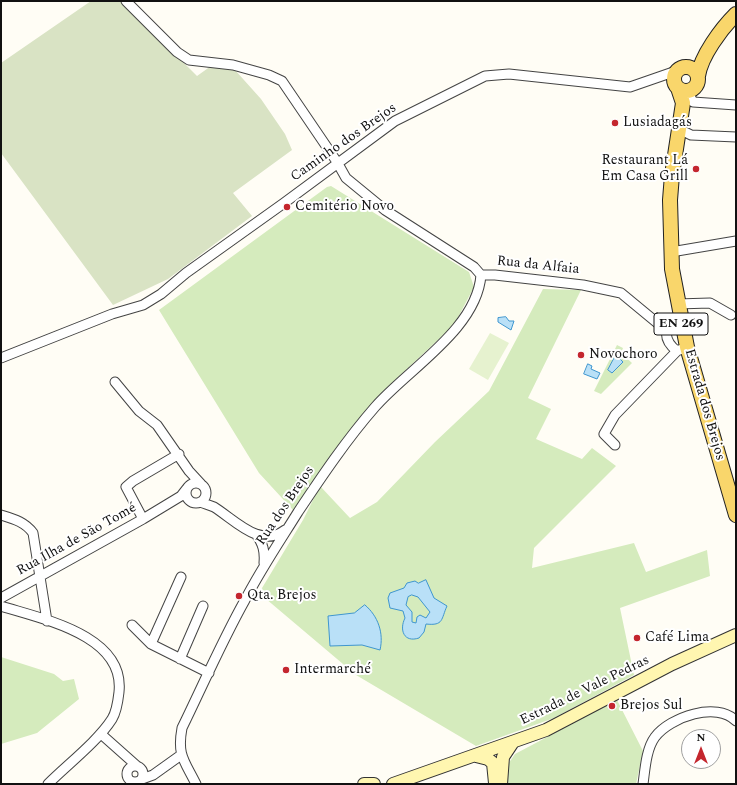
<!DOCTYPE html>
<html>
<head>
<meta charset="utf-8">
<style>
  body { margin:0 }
  #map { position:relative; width:737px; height:785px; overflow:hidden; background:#fffdf5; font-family:Spectral,serif }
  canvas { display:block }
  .frame { position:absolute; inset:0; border:2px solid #111; pointer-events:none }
  .north { position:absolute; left:681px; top:729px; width:40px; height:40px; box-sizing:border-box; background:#fff; border:1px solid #a0a0a0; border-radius:50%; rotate:0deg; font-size:11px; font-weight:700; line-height:16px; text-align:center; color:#111 }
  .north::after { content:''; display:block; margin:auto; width:14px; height:18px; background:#c4262e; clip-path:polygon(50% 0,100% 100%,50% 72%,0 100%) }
</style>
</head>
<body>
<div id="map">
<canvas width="737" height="785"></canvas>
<div class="frame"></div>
<div class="north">N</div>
</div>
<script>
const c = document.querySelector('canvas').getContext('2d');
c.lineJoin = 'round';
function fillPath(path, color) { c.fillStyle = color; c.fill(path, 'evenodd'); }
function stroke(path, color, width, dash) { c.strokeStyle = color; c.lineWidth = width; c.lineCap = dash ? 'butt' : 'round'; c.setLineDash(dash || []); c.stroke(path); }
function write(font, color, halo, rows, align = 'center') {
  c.font = font + ' Spectral,serif'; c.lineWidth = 4; c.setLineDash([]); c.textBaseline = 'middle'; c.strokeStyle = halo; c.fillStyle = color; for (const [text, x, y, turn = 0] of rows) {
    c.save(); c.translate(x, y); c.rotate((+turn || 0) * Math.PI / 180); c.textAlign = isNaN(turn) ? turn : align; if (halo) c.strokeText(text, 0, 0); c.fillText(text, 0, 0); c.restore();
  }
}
fillPath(new Path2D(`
  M331 186 469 272 474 287 454 325 394 381 355 423 293 510 259 473 159 310 327 187Z
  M543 289 581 290 528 398 551 409 536 439 582 459 592 448 616 466 534 548 532 568 634 543 646 572 707 550 710 576 620 608 634 675 554 718 476 746 356 675 259 593 303 520 320 486 350 518 377 502 435 442 489 391Z
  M617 345 623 348 621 353 632 363 601 394 594 391Z
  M1 657 54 674 63 681 74 679 79 699 37 733 1 744Z
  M617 700 643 751 636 784H506V767L515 754Z`), '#d5ebbd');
fillPath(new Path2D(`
  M91 1H122L197 76 211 66 235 70 261 99 285 134 292 150 233 193 252 216 168 279 113 305 1 153V63Z`), '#d9e3c4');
fillPath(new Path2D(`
  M490 333 509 343 488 380 469 369Z`), '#e6f2cf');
const water = new Path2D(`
  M506 317 509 321H514L511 330 498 322V318Z
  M616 355 623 362 612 373 608 370Z
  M588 364 592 366 591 369 600 373 597 379 584 374Z
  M426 580 434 598 447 606C441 619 444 626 426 624L424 632 419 638C404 643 399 630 405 618L403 611 390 608 388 598 390 593 404 588 407 583 415 581 418 583ZM412 595 418 597 430 612 426 618 420 615 417 617 416 623 412 622V612L406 605 408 597Z
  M365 605C378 616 384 633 380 650L362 645 330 646 328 616 354 613Z`);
fillPath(water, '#b9e0f7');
stroke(water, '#3f96cf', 1);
const street = new Path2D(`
  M126 1 177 52 189 60 233 65 269 75 282 81 337 162 346 178 385 210 474 267 481 275
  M690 96 693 102 736 105
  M679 129 691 135 736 137
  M671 252 736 241
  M481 275H495L583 285 621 293 667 331
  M677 304 710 303 731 315
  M680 320C662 325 663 340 677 351L682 349
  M1 358 112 314 143 305 161 294 186 273 284 203 395 121 485 76 509 74 630 87 679 70
  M115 382 139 411 157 425 189 471 201 484
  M615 445 604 434 615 415 677 351
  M186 493a10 10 0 1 1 20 0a10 10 0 1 1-20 0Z
  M200 502C205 504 210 505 214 507 235 520 260 549 285 530
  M1 515C14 519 25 522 33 533L47 621
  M143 519 126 487 133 481 179 454
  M256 534C263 544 265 551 264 563
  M1 598 143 519 181 496 188 487
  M1 606C42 619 125 635 119 692 118 701 117 711 112 719 98 741 67 765 48 784
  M132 625 151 644 209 673
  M151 644 181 577
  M180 659 203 606
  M101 734 137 766
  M127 774a8 8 0 1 1 16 0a8 8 0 1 1-16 0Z
  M142 779 153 775 181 755
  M196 784C184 760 177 755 182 728 203 685 222 641 245 600 261 569 280 541 298 512 322 476 347 439 375 407 408 369 477 329 481 275
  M643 784C645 770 646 749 655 737 670 717 717 701 736 721`);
const secondary = new Path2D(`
  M476 756 488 759 493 763 495 783
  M364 784H374
  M393 784 546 730 672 664 736 635
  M501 784 503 757 513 742`);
const primary = new Path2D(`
  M674 79a12 12 0 1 1 24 0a12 12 0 1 1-24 0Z
  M698 76C701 56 721 29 736 14
  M678 88 683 103 672 175 670 200 672 269 687 347 736 515`);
stroke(street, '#444', 11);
stroke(secondary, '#333', 14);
stroke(primary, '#222', 16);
stroke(street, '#fff', 9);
stroke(secondary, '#fff6b0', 12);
stroke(primary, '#f9d66b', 14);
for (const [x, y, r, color] of [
  [615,123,4,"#c4262e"],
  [696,169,4,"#c4262e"],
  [287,207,4,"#c4262e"],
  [581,355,4,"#c4262e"],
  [239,596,4,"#c4262e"],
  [637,638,4,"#c4262e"],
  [286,670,4,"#c4262e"],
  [612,706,4,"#c4262e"]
]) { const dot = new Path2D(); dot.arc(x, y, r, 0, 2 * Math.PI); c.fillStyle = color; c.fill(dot); stroke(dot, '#fff', 1.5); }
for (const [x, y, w] of [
  [681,324,54]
]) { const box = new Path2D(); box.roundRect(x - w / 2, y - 11, w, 22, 3); c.fillStyle = '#fff'; c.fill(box); stroke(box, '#111', 1); }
write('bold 13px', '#111', null, [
  ["EN 269",681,324]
]);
write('14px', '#111', '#fff', [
  ["Lusiadagás",623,123],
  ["Restaurant Lá",688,161,"right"],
  ["Em Casa Grill",688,177,"right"],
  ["Cemitério Novo",295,207],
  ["Novochoro",589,355],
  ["Qta. Brejos",247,596],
  ["Café Lima",645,638],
  ["Intermarché",294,670],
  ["Brejos Sul",620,706]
], 'left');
write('14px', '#111', '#fff', [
  ["Caminho dos Brejos",344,143,-35],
  ["Rua da Alfaia",538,266,6],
  ["Estrada dos Brejos",704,405,74],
  ["Rua dos Brejos",286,506,-56],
  ["Rua Ilha de São Tomé",77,540,-29],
  ["Estrada de Vale Pedras",585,691,-26]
]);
</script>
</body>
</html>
